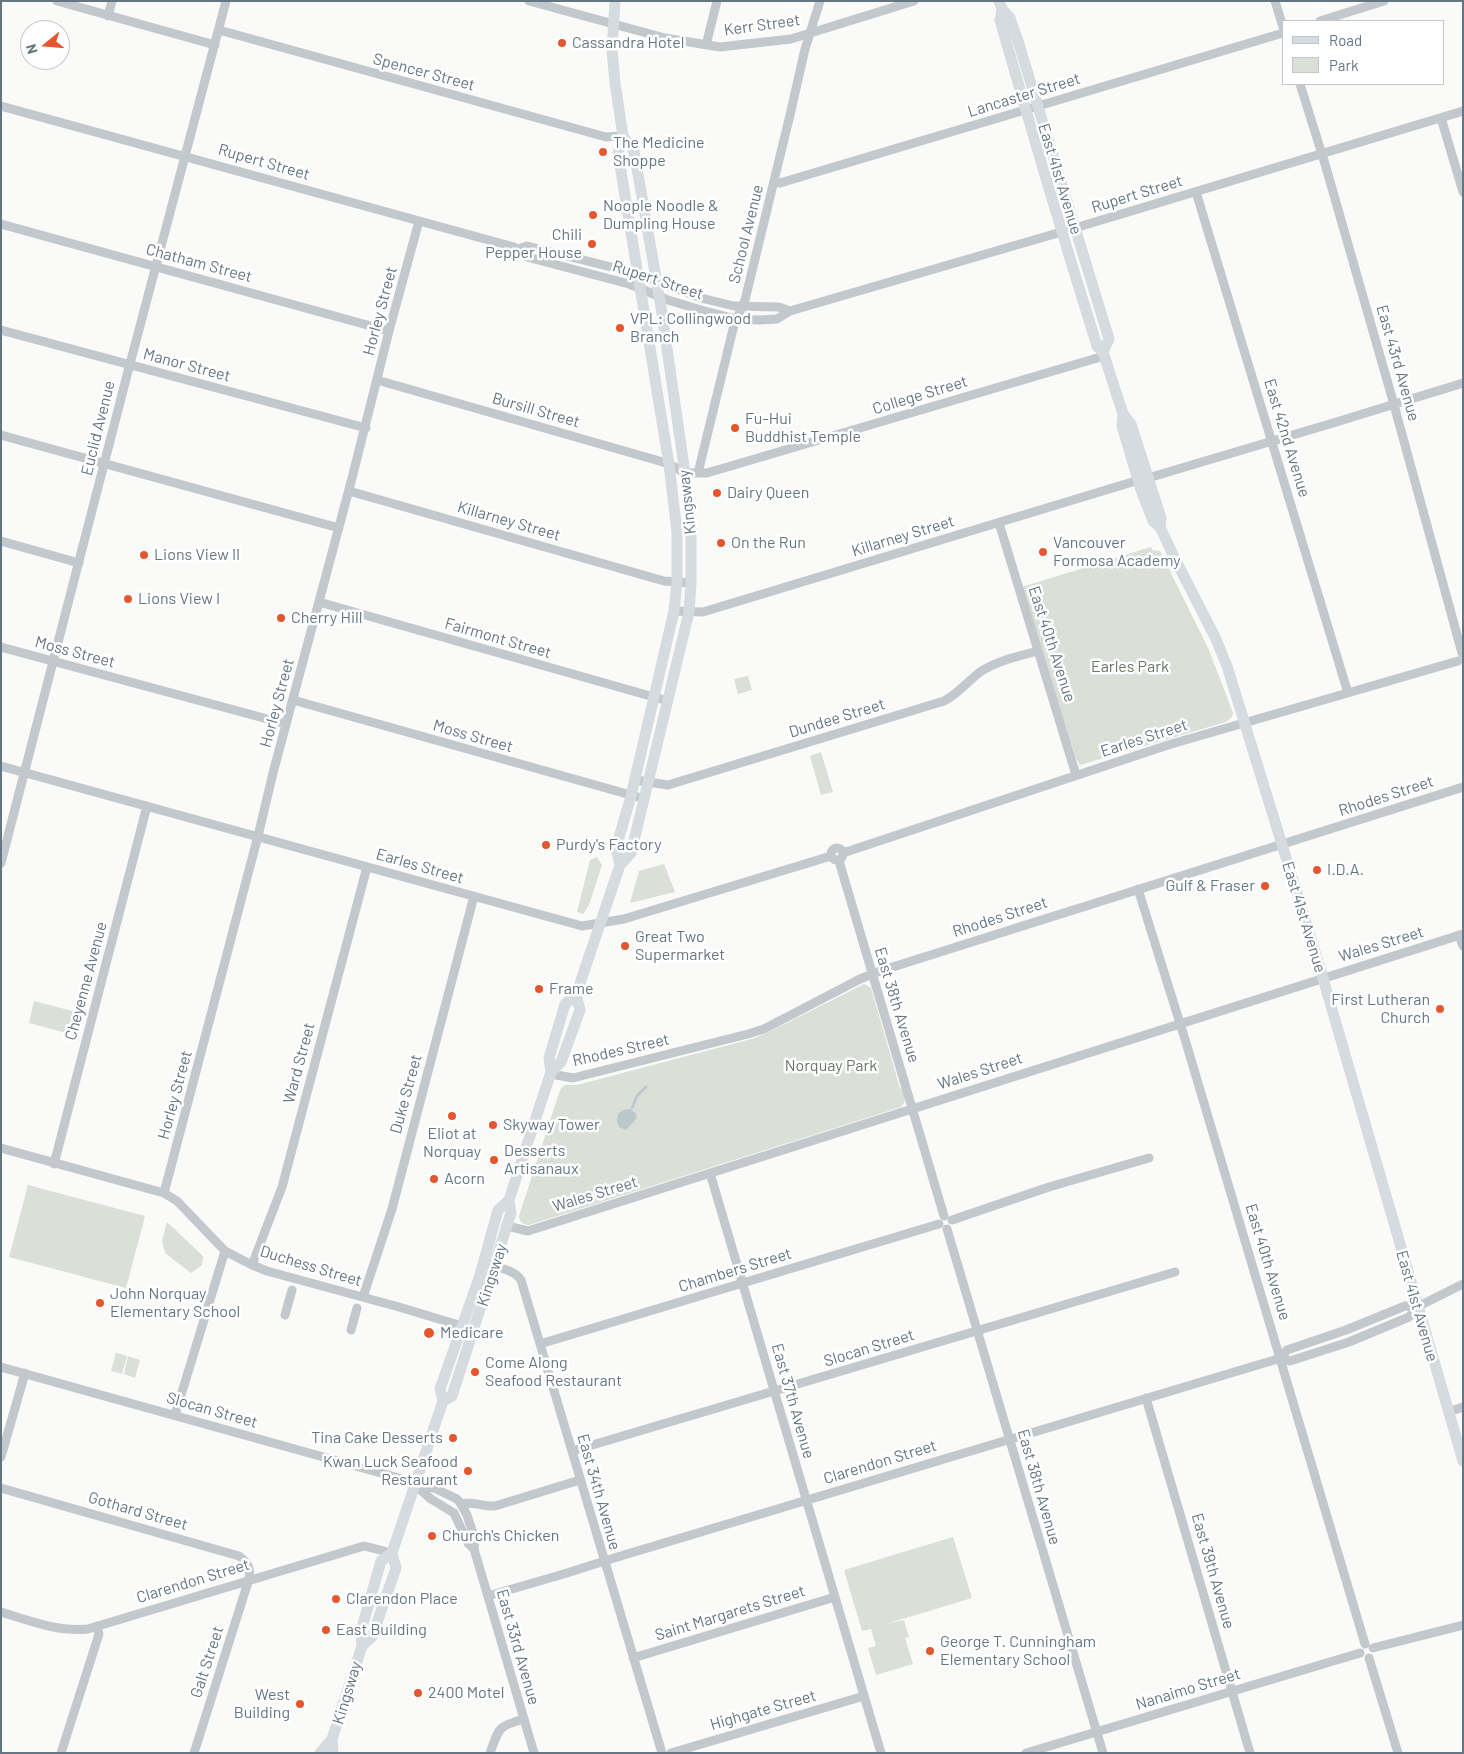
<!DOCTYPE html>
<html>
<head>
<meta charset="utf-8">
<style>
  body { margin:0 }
  #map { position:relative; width:1464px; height:1754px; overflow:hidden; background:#fafaf8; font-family:Barlow,sans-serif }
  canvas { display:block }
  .frame { position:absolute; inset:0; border:2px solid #657683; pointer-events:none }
  .legend { position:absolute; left:1282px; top:20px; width:162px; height:65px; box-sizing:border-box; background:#fff; border:1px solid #c1c8cd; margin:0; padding:6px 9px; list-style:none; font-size:15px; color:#657683 }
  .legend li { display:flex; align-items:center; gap:10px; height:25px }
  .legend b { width:25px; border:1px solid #c1c8cd }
  .north { position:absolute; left:20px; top:20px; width:50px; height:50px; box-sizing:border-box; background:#fff; border:1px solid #c1c8cd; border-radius:50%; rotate:253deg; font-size:14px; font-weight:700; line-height:20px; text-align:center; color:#657683 }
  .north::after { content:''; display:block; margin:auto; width:18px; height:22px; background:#e4572e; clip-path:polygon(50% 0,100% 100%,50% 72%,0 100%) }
</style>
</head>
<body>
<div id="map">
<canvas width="1464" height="1754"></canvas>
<div class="frame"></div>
<ul class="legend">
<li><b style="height:6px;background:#d6dbdf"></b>Road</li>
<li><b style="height:14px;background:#dadfd7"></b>Park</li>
</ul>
<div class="north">N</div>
</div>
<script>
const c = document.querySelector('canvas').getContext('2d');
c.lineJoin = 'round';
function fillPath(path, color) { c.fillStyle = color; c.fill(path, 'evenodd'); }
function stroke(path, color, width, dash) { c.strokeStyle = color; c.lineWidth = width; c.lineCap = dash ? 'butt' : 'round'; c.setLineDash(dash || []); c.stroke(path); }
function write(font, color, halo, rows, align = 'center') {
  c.font = font + ' Barlow,sans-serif'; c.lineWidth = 5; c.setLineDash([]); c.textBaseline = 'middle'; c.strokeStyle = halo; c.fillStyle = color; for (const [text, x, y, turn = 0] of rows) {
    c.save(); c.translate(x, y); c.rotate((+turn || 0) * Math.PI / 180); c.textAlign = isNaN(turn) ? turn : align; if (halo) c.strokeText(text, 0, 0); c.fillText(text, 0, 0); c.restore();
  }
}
fillPath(new Path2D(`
  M1151 547 1152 550 1160 551 1209 650 1233 713 1232 717 1226 722 1080 765 1076 759 1022 587Z
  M748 676 752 690 738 694 734 679Z
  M821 752 833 792 821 795 810 756Z
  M597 857 602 865 589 905 583 914 577 912 590 860Z
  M664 864 675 892 630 903 639 871Z
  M864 984 871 988 900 1088 903 1090 905 1101 901 1107 529 1225C524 1225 519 1222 519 1216L559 1093C563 1082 567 1085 577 1085L755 1038 773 1030Z
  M34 1001 80 1013 74 1035 29 1023Z
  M28 1185 145 1216 126 1288 9 1257Z
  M167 1222 203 1256 202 1265 191 1273 165 1253 162 1241Z
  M116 1353 127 1356 122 1374 111 1371Z
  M128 1356 140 1360 135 1378 124 1374Z
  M953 1537 972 1598 886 1624 904 1620 909 1637 905 1638 913 1664 876 1675 868 1648 876 1646 871 1629 862 1631 844 1570Z`), '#dadfd7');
fillPath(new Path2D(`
  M630 1109 636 1114 637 1118 626 1130 619 1127 617 1122 618 1114 623 1110Z`), '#bbc7cb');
stroke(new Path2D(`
  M632 1108 637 1096 646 1087`), '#bbc7cb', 2.5);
stroke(new Path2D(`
  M57 1 215 45
  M529 1 665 38 720 47 791 39 914 1
  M1275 1 1283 27
  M108 16 112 1
  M1320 21 1384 1
  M219 30 606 137 623 136
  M707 45 708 37 717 1
  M1300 84 1325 164 1391 394 1462 653
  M1 106 514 247 527 257 629 284 668 300 701 310 736 319 759 320 777 319 790 311 1075 228 1463 111
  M1441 118 1463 192
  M774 182 780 183 1283 33
  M1196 192 1348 693
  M1 224 389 331
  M518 249 527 246 627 271 705 299 734 306 779 307 790 311
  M1 330 366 428
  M377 380 656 460 669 464 685 473H707L1104 356
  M1 435 339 528
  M698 473 734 325 745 300 790 115 805 49 820 1
  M1148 478 1333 423 1463 383
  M349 491 664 581 691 583
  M999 523 1076 775
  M1 541 79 563
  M319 602 668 701
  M674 611 703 612 1139 480
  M1 647 286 724
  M293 700 645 799
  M1 766 582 926 624 919 831 856
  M635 780 668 785 944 701C958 694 967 682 980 672 996 661 1019 656 1038 651
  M831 854a6 6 0 1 1 12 0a6 6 0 1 1-12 0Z
  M843 853 1168 745 1458 661
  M839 861 944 1216
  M1 863 127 375 226 1
  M1138 889 1184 1036 1365 1644
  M1459 935 1463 946
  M551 1074 573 1078 748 1034 764 1029 860 979 880 971 1463 787
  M1 1148 164 1193 177 1201 225 1251 252 1265 267 1271 399 1307 462 1326
  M54 1164 147 806
  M710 1173 881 1753
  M164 1193 258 836 273 773 351 482 389 331 419 221
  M952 1220 1049 1187 1149 1158
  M507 1226 528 1231 1463 934
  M947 1229 1103 1753
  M252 1265 282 1187 367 867
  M489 1265C500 1268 514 1270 521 1280L662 1753
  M363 1297 392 1209 474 896
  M285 1315 292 1290
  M351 1330 357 1308
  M540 1344 939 1224
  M1281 1358 1287 1350 1346 1330 1405 1306 1417 1307
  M1 1367 395 1477 415 1484 434 1488 457 1499 461 1504 467 1515 475 1539 474 1549 534 1753
  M1146 1398 1250 1753
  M1448 1412 1463 1407
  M175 1415 225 1251
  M572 1451 1175 1272
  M1 1457 25 1373
  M415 1485 431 1499 454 1513 468 1543 474 1549
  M1 1488 239 1556C248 1563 251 1568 249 1579L194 1753
  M461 1504C475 1501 482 1507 495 1506L580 1480
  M488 1596 567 1573 614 1558 1281 1358 1290 1361 1349 1342 1409 1317 1417 1307 1463 1284
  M1 1612C30 1621 58 1632 88 1629L364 1546 392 1553
  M1373 1648 1463 1625
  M633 1658 835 1597
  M1369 1658 1398 1753
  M61 1753 99 1634 97 1626
  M490 1753C499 1728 498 1726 524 1719
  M671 1753 864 1696
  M1026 1753 1360 1653`), '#c3c8cc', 9);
stroke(new Path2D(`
  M999 1 1002 9 1010 18 1018 41 1109 339 1103 352
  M1002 9 1000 20C1031 129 1063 237 1097 346L1103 352 1123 414 1131 424 1161 518 1160 527
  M1123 414 1122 426 1141 490 1153 521 1160 527 1174 557 1215 637 1227 666 1320 968 1463 1461
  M620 865 616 848 631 796 674 611 677 582V532L669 464 618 153 623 136
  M551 1072 549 1058 565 1004 576 995
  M443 1401 452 1396 511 1213 509 1200
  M362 1646 372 1637 396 1568 392 1553 443 1401 440 1389 480 1275 498 1210 509 1200 551 1072 561 1062 580 1010 576 995 620 865 631 853 689 612 691 583V530L685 473 661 307 634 151 623 136 615 83 612 50 615 1
  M320 1753 332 1739
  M333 1753 332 1739 362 1646 361 1631 381 1561 392 1553`), '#d6dbdf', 11);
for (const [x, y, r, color] of [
  [562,43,5,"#e4572e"],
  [603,152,5,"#e4572e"],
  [593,215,5,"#e4572e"],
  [592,244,5,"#e4572e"],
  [620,328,5,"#e4572e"],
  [735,428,5,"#e4572e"],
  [717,493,5,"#e4572e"],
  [721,543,5,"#e4572e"],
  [1043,552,5,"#e4572e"],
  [144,555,5,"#e4572e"],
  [128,599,5,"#e4572e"],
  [281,618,5,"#e4572e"],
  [546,845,5,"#e4572e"],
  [1317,870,5,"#e4572e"],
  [1265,886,5,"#e4572e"],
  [625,946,5,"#e4572e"],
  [539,989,5,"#e4572e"],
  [1440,1009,5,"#e4572e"],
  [452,1116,5,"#e4572e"],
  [493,1125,5,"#e4572e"],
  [494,1160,5,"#e4572e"],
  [434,1179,5,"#e4572e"],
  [100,1303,5,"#e4572e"],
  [429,1333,6,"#e4572e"],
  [475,1372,5,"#e4572e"],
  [453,1438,5,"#e4572e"],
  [468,1471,5,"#e4572e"],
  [432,1536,5,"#e4572e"],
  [336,1599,5,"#e4572e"],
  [326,1630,5,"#e4572e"],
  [930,1651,5,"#e4572e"],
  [418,1693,5,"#e4572e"],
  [300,1704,5,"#e4572e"]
]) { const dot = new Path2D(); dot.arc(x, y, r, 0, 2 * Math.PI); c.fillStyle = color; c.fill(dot); stroke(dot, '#fff', 2); }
write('16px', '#657683', '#fff', [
  ["Kerr Street",762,25,-8],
  ["Spencer Street",424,72,15],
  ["Lancaster Street",1024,95,-17],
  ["Rupert Street",264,162,16],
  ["East 41st Avenue",1060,179,73],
  ["Rupert Street",1137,194,-17],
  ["School Avenue",746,234,-76],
  ["Chatham Street",199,263,15],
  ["Rupert Street",658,280,18],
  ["Horley Street",380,311,-75],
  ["East 43rd Avenue",1398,363,74],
  ["Manor Street",187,365,15],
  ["College Street",920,395,-17],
  ["Bursill Street",536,410,16],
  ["Euclid Avenue",98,428,-76],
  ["East 42nd Avenue",1287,438,73],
  ["Kingsway",687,502,-96],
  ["Killarney Street",509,521,16],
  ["Killarney Street",903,536,-17],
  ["Fairmont Street",498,638,16],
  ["East 40th Avenue",1052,644,72],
  ["Moss Street",75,652,15],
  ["Horley Street",277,703,-75],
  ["Dundee Street",837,718,-17],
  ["Moss Street",473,736,16],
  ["Earles Street",1144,738,-18],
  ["Rhodes Street",1386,796,-18],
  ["Earles Street",420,866,16],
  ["Rhodes Street",1000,917,-18],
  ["East 41st Avenue",1304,917,73],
  ["Wales Street",1381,944,-17],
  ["Cheyenne Avenue",86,981,-75],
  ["East 38th Avenue",897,1005,73],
  ["Rhodes Street",621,1050,-13],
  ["Ward Street",299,1063,-75],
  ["Wales Street",980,1071,-18],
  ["Duke Street",406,1094,-75],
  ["Horley Street",175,1095,-75],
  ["Wales Street",595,1194,-17],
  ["East 40th Avenue",1268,1262,73],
  ["Duchess Street",311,1266,17],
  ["Chambers Street",735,1270,-17],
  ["Kingsway",492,1275,-72],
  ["East 41st Avenue",1417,1306,74],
  ["Slocan Street",869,1348,-17],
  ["East 37th Avenue",793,1401,74],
  ["Slocan Street",212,1410,16],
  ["Clarendon Street",880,1462,-17],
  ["East 38th Avenue",1039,1487,74],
  ["East 34th Avenue",599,1492,74],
  ["Gothard Street",138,1511,16],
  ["East 39th Avenue",1213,1571,74],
  ["Clarendon Street",193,1581,-17],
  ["Saint Margarets Street",730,1613,-17],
  ["East 33rd Avenue",518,1647,74],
  ["Galt Street",207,1662,-72],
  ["Nanaimo Street",1188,1689,-17],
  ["Kingsway",347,1693,-73],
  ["Highgate Street",763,1710,-16]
]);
write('16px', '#657683', '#fff', [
  ["Cassandra Hotel",572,43],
  ["The Medicine",613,143],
  ["Shoppe",613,161],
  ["Noople Noodle &",603,206],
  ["Dumpling House",603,224],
  ["Chili",582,235,"right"],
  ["Pepper House",582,253,"right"],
  ["VPL: Collingwood",630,319],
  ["Branch",630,337],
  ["Fu-Hui",745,419],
  ["Buddhist Temple",745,437],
  ["Dairy Queen",727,493],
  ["On the Run",731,543],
  ["Vancouver",1053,543],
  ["Formosa Academy",1053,561],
  ["Lions View II",154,555],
  ["Lions View I",138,599],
  ["Cherry Hill",291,618],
  ["Purdy's Factory",556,845],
  ["I.D.A.",1327,870],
  ["Gulf & Fraser",1255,886,"right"],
  ["Great Two",635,937],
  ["Supermarket",635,955],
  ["Frame",549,989],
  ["First Lutheran",1430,1000,"right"],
  ["Church",1430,1018,"right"],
  ["Skyway Tower",503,1125],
  ["Eliot at",452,1134,"center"],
  ["Norquay",452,1152,"center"],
  ["Desserts",504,1151],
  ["Artisanaux",504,1169],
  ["Acorn",444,1179],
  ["John Norquay",110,1294],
  ["Elementary School",110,1312],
  ["Medicare",440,1333],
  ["Come Along",485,1363],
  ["Seafood Restaurant",485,1381],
  ["Tina Cake Desserts",443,1438,"right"],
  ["Kwan Luck Seafood",458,1462,"right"],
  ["Restaurant",458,1480,"right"],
  ["Church's Chicken",442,1536],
  ["Clarendon Place",346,1599],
  ["East Building",336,1630],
  ["George T. Cunningham",940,1642],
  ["Elementary School",940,1660],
  ["2400 Motel",428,1693],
  ["West",290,1695,"right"],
  ["Building",290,1713,"right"]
], 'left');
write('16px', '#687a64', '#fff', [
  ["Earles Park",1130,667],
  ["Norquay Park",831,1066]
]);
</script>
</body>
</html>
